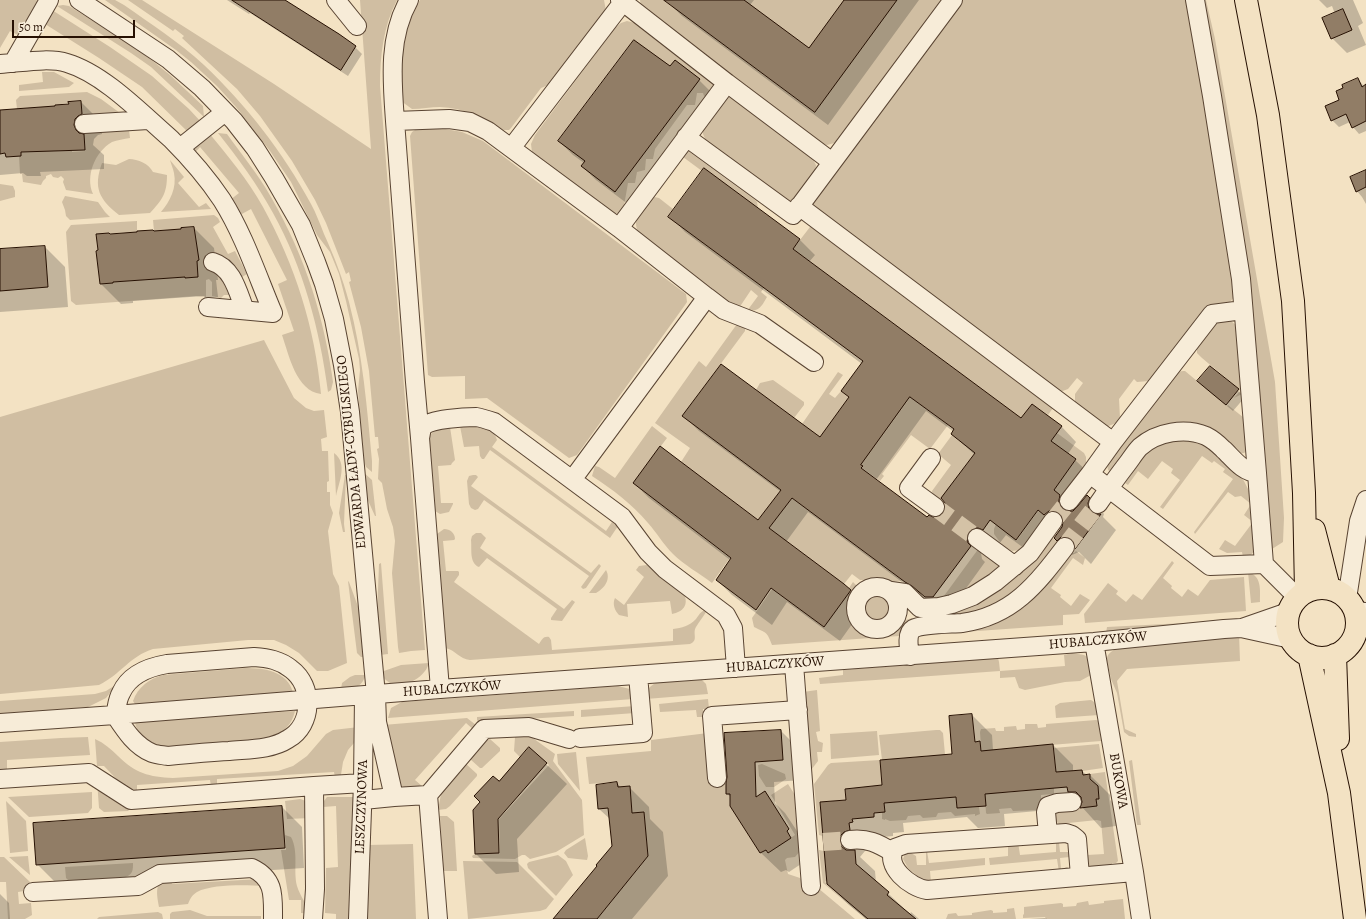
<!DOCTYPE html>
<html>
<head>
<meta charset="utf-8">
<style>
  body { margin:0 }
  #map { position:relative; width:1366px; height:919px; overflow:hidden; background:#f3e2c3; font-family:Alegreya,serif }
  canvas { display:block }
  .scale { position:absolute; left:12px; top:20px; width:123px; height:18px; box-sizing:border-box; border:2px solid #261002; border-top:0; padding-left:5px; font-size:12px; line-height:14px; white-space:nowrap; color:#261002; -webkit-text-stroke:3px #f7ecd8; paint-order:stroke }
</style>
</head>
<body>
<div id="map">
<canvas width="1366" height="919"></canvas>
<div class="scale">50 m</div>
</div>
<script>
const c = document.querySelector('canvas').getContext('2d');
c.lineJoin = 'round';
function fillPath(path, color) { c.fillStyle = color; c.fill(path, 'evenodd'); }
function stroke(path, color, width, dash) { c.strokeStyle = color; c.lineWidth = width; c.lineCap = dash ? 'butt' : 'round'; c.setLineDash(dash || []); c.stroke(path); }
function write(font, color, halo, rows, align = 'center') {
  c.font = font + ' Alegreya,serif'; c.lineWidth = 3; c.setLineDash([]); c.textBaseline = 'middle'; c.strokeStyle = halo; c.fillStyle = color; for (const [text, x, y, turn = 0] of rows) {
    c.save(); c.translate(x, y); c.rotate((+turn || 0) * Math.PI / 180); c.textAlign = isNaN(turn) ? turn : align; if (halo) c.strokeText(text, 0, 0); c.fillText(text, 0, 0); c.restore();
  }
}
fillPath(new Path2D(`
  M0 0H36L40 2 18 35 10 31 0 48Z
  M105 0H115L124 5C151 24 179 42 204 65 246 105 283 152 311 204 316 213 320 224 324 234 334 256 343 279 349 302 363 355 367 408 372 461V472L366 467 364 461 358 391 360 370 359 359 346 301 339 274 330 252 317 235 291 182 270 151 236 107 217 86 191 62 176 50Z
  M128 0H142L274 84 371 149 360 0H397C383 27 380 56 380 86L425 650 411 651 399 653 398 647 392 573 395 541 393 527 387 509 382 483 378 479 379 459 377 449 379 448 378 437H375L369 371 361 327 349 282 351 281 349 272 346 274 326 223 315 200 292 161 260 116 237 89 182 38 184 36 175 29 173 31Z
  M420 0H604L606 11 553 83 541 88 511 128 509 130H503C484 118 464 108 440 107 431 107 421 109 412 109L401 101C401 86 400 71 401 56 402 36 411 17 420 0Z
  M640 0H946L838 142 827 145 822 144 641 6Z
  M959 0H1188L1237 294 1228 304 1208 306 1149 381 1137 382 1134 379 1119 399 1120 418 1116 423 1106 427 1075 403V394L1083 383 1077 378 1068 389 1060 392 815 211 812 202Z
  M1200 0H1206L1215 39 1275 382 1284 518 1283 542 1272 549 1254 332Z
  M63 5 69 6 138 49 170 75 203 106 204 117 151 67 131 53 57 6Z
  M52 10 110 47 152 76 189 109 202 123 189 133 142 87 99 58 45 24Z
  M627 21 635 23 713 81V87L707 97 704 96 703 93H697L695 105H687L655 149 653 159H646L645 170 637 172 635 183H628L624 206 619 213 615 214 611 212 532 152 531 144 535 135 615 28 621 23Z
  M42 72H54L74 83 69 87 19 91V85L43 82Z
  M87 92 101 99 120 113 118 115 82 118 81 101 55 105V106L17 109 16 100 20 96Z
  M731 97 734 99 812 158 816 165 815 173 792 204 706 141 703 134V129L725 98Z
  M440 128 462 132 483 141 686 294 687 302 685 305 577 455 569 458 487 398 465 399V376L432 377 428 375 410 136 412 132 415 130Z
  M84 129 129 130 130 138C124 139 117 140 112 142 95 152 85 176 93 194L66 190 63 182 64 179 61 176 58 178 53 177 51 174 46 176V178L43 181 41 185 23 182 22 174H20L19 156 21 155V152H30V149L58 150V151L72 150V152L85 151Z
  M209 133C228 156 248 180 263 207 295 265 315 328 321 394 296 391 289 355 282 335L294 331 278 284 287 280 251 209 240 215 230 200 239 193 200 147 192 156V148Z
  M218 133 227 134C240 152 253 168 265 187 301 246 322 307 332 375L333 382 331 390 328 392C320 330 303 267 273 213 257 184 238 158 218 133Z
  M688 151 755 200 757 202 758 208 704 168 702 171 683 157Z
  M129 159C138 159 149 164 153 172L167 175C167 194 162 200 150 213L119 215C99 199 93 188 102 163L116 165Z
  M170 160 184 177 178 183 199 207 206 203 211 209 161 212C170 201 177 188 174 173 173 168 171 164 170 160Z
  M0 184 13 186 15 191V197L0 201Z
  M65 196 98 202 105 212 110 217 70 220 66 216 65 210 62 202Z
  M654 197 659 198 673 209 668 217 764 288 761 292 767 297C761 307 760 311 747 311L758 296 751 290 739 308 736 307 640 235C637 231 636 227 636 223 636 217 648 198 654 197Z
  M214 215 218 218 220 222 213 227 228 254 235 251 247 274 242 277C233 265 228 254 212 253L229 288V295H224L221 298 212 296V282L209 279 206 280V297L196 296 76 305 71 301 66 232 71 225 137 221V232L96 234 98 250 96 251 100 284 113 283V282L185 277V278L198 277 197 261 198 260 194 227 182 228 181 229 154 231 153 220Z
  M812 226 1055 405 1048 415 1032 404 1021 418 793 249 810 227Z
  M1227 320 1231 321 1237 326 1244 393 1234 398 1240 391 1239 389 1202 358 1197 353V349L1215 323 1219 321Z
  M737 324 745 327V331L682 416 781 490 758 520 681 462 690 448 655 423 699 361 706 367Z
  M264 340 294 398 306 408 314 411 324 410 327 437 321 439 322 451H328L329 481 327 482V492H330V505L333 513 328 531 333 574 339 586 347 663 328 671H317L299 653 286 645 274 640H248L153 649C130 656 120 675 99 685L0 694V417Z
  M1183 371H1185L1226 405 1227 406 1228 405 1244 418 1247 451 1244 453 1239 454 1194 427 1110 471 1108 470 1107 464 1176 372Z
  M838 372 843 375 829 394 835 398 841 391 849 397 821 436V438L802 424Z
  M773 380 804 402V405L794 418 756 390 760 383Z
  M906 394 948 425 930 449 911 435 882 474 884 476 880 481 862 468 863 466 861 465 909 399Z
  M474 425C484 427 494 429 497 440L492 447 606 531 612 522 618 526 610 538 490 450 484 459H482L480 456 479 446 464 447 460 426Z
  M652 426 667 438 633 483 730 558 712 583C699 573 684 565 673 554 663 544 657 533 648 523 632 504 612 489 592 476L595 466 599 467 615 478Z
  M450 427 455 460 452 463 451 465 438 466 441 503H453V504L449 512 440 514 435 511 434 508 429 441 430 436 434 430Z
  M1057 433 1084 453 1086 457V463L1062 496 1054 490 1076 459 1051 441Z
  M952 435 959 441 961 438 977 450 938 503 933 497 932 491 951 465 938 454Z
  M1176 437 1206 442 1237 472 1244 481 1251 495 1256 546C1253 554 1251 557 1243 557L1242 552 1227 553 1219 549 1225 540 1235 546 1253 522 1244 515 1251 504 1241 496 1235 497 1228 492 1195 534 1194 532 1233 479 1223 472 1225 469 1214 461 1212 463 1202 456 1163 509 1160 507 1180 480 1171 473 1173 469 1162 461 1148 479 1138 471 1128 485 1125 483 1146 454 1144 452Z
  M334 453C348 463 339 482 336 496Z
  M362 471 372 480 376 516H375L366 496Z
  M345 475H346L344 524 345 532H343L339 513Z
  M473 475H476L478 477 471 486 591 573 599 564 601 566 586 588 583 589 581 587 589 576 484 500 478 509 475 510 471 508 469 504 467 481 469 476Z
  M792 498 903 581 893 582 887 579 876 577 865 580H860L852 574 844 584 769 528Z
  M1038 511 1046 516 1021 550 1012 551 1002 545 994 534V529L996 524 1017 540Z
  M444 529C450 529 455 533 455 539L454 540 443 541 446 571H458L459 572V575L454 582 539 644C542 640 543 636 549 637L551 640 552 650 673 641V629C682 628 689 626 696 619 699 615 700 612 705 610L706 612C703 617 699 622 696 627 692 634 699 640 690 644L470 660C459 659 456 650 445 648L437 534Z
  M476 533H481L486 538 480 548 564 609 572 600 575 602 562 621 551 620V618L557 609 487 558 479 567C469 563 472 549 471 540L472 536Z
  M1051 537 1058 542 1043 562 1020 587 994 607 902 633 899 636 772 645C767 631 766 633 754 627L752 618 772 589 824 627 851 590 849 588 853 582 858 587C851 597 847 606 852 619 857 632 875 641 888 633 894 629 899 623 906 620 913 617 922 617 930 616Z
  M979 548C985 553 995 558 998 564 1005 579 951 596 941 600Z
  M1076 551 1085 558 1083 565 1073 558 1051 588 1061 595 1060 597 1071 606 1080 594 1090 600 1079 614 1063 615V625L920 635 1037 594 1053 577 1073 553H1074Z
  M1172 561 1174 563 1163 578 1172 586 1171 588 1182 597 1188 589 1198 596 1210 580 1244 577 1246 611 1085 623 1084 614 1108 583 1118 591 1116 594 1126 602 1133 594 1142 600Z
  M381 563 388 654 380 655 377 616 379 564Z
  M647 565 684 594C689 605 683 612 672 614L670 601 627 604 628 617 619 615C615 611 612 604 615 598L624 605 644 577 636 570 639 566Z
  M606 570C611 579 605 588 596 593H589Z
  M1248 572C1262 576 1260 590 1260 602L1251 603Z
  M348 581 349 582 360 612 364 657H361L357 653Z
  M863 608a14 14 0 1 1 28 0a14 14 0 1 1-28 0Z
  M1204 622 1106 633 1107 627Z
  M1239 633 1240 661 1127 669 1117 681 1125 729 1136 734V737L1129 736 1124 732 1117 693 1111 679 1107 661C1106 654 1112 651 1118 648Z
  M1072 653 1084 655 1090 659 1091 675 1080 681 1065 682 1025 690 1019 688 1015 677 1000 678V671L820 684 819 678 843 675V670L996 658H998L999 662 1000 671 1065 666 1064 655Z
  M429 663C428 665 427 669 425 671 415 685 388 693 381 672L401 665Z
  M245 668C264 668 288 671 293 693L135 704 133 701C138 687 149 679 163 675Z
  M355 675H366C360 689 355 688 341 689L342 683 350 677Z
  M702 680 706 684 708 694 646 699C646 691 649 686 656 683Z
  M117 684 106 698 88 707 0 714V701L95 694 106 691Z
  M618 686 630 689 633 694V699L388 718 391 708 402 702Z
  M817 690 820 731 816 732 818 741 823 743 822 752H817L818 761 808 774 803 692Z
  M708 699 709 709H703V717H697L696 710 660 712 659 704Z
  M1091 700C1097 703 1097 709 1099 715L1056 718 1055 706 1060 703Z
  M635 706V713L581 717V710Z
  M295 711C291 728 281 734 265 740L167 747C153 745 137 737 135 722Z
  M574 711V716L479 722 477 720V717Z
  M467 718 476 725 475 731 466 723 415 780 422 786 406 788 399 785 383 725Z
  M1096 720 1099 721 1101 741 999 749 982 762 980 732 981 729 995 728 996 731H1004V727L1016 726 1017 730 1025 729V724H1037L1038 728 1046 727V724Z
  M359 727 354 743 348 750 343 762 340 781 336 783 334 772 217 779V786H211L210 780 137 785V790L133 791 126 789 104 766H97L95 739C104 743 111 749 118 756 135 773 149 777 173 778L278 771 293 766 307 756 326 734 333 730Z
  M936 730H940L943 733 946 765 934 755 882 760 879 735Z
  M877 731 879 755 831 759 830 734Z
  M708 733 709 782 726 780V794H730V806L760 853 766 850 768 853 795 835 771 795 788 784 802 806V849L795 857 787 858 785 860 788 874 800 878 802 881 818 888 855 919H597L648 856 644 812 632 813 630 786 618 787 617 782 589 784 586 757 651 751V740Z
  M530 736 555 754 553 761 582 800 584 835 556 852 530 859 525 855H522L515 859 473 858 472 856 475 854 500 853 499 819 549 765 529 747 520 757 514 751 515 737Z
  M88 737 90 755 7 760V773L0 772V742L61 738Z
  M490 739 500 748V751L482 768H480L470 759 487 740Z
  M1099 744 1103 768 1082 771V770L1056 772 1054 748Z
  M576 752 580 791 558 764 557 754Z
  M880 760 882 785 848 789 845 792 846 800 820 802 823 836 819 835 814 784 828 765 831 763Z
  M1132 760 1141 825H1137L1129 761Z
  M465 763 477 774V776L450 806 446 809 438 810 441 794Z
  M762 764 785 774 786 779 774 787H766L759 776 758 765Z
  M1105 772 1118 861 1116 863H1112V867L1092 868 1089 865 1087 855 1104 854 1101 821 1097 820 1059 824 1054 819 1057 811 1097 806 1096 799H1099L1098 787 1095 783H1091L1090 774Z
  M97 780 129 811 104 812 99 808Z
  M984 784 1003 793 1054 788V794L1041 795V810L1013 811 1011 808 999 809 1000 813 987 814 986 813Z
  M955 787 957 808 979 807 980 814 975 816V814L955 816 951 812 938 813 936 817 923 818 920 815 908 816 906 820 890 821 885 819V820L882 819V812L884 803 938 798Z
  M92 792V808L88 813 29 817 8 797Z
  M327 797H356L352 919H336V914L325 913 326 868 338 867 336 806 323 807 324 801Z
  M300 799C310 801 309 810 311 818L287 819 285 801Z
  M6 801 26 821 28 851 10 853Z
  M440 816H447L454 822 457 871H442Z
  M285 835 291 837C299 852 293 870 297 886 300 896 307 905 312 914L301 913V900H289L281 850H286Z
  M585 838 588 856 587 860 568 858 564 853 566 850Z
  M1056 839 1064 841V842H1059L1060 852H1070L1068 846H1069L1071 863H1069L1070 857 1060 858 1061 869 1067 867 1068 868 1059 872 1057 859 990 865 989 858 1008 856V843L1018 842 1020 855 1056 852Z
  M413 844 416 919H365L368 845Z
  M819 850 824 851 827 880 825 882 870 919H866L823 883Z
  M927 851 929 863 985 858V865L930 871 931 882 925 883 908 868 903 859 905 854 911 853 916 856 917 865H926V852Z
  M558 855 566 861 573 875 556 896 528 868 527 864 529 862Z
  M28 856 30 875 9 857Z
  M0 857H4L30 882V890L18 892 19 904 31 903 32 915 25 919H8L6 882H0Z
  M463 861 517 862 554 899 546 909 540 911 468 919Z
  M133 863C133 870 133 874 126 877L69 881 66 878 65 867Z
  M171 878 172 884 260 879 263 886C246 885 212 884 197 892 192 895 190 899 188 904L159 907C158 900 154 886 162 881 164 880 168 879 171 878Z
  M1123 899 1125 919H1046L1045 917 1023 918V915L1024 914V907L1061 903 1063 904V907L1076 906 1077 903 1088 901 1089 905 1104 903V901Z
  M1014 908 1016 919H946L948 914 956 913 958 916 972 915V913L991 910 993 911V913L1007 912V909Z
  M190 910 207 916H261V919H170V914L172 912Z
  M158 912 162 914 163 919H97L99 917Z`), '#d0bea2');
fillPath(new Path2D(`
  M227 0H283L355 47 362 54 348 76 250 13 249 14Z
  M672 0H754L750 5 809 49 845 0H919L828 125 682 16 669 3Z
  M1319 0H1353L1363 23 1358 26 1366 45 1347 53 1332 38 1335 14 1332 6 1327 8Z
  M670 68 699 80 713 94 629 205 596 180 582 166 584 163 573 155 559 141Z
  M1358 79 1366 89V131L1359 134 1353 127 1350 122 1339 127 1332 120 1344 88Z
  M81 102 101 122 102 134 98 135 94 139 93 145 104 155V169L40 172 41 176H27L23 173 0 175V111L70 105Z
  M704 170 800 240 815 255 809 262 1021 420 1061 426 1076 442 1068 454 1075 460 1091 475 1069 505 1075 511 1089 498 1104 514 1103 517 1116 530 1091 564 1079 552 1072 555 1055 538 1061 530 1054 525 1032 554 1006 535 999 544 984 547 981 553 982 559 985 562 949 612 922 597 808 512 786 542 844 585 865 606 840 641 787 602 772 625 732 595 717 580 730 560 649 498 634 483 759 522 781 492 699 431 684 416 820 438 850 398 842 391 862 364 685 232 670 216ZM926 411 954 432 952 434 975 455 946 509 940 517 934 518H927L876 480Z
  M1366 171V204L1362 197 1357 191Z
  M194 228 214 248 218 280H216L218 297 206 298 204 296 133 301V303L121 304 101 284 110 235Z
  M45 247 65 267 68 307 0 312V250Z
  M1210 367 1245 397 1233 411 1205 388Z
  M972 715 992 735 993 750 1053 745 1073 765V771H1082L1087 775H1090L1110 795V800L1118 807 1116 819V826L1101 828 1082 807 1004 814 1005 826 978 828 967 817 903 823 904 832 893 833V836L872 838 869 849 865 851 860 857 875 871 876 882 910 914 911 912 919 919H866L848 904 828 884 847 800 883 786 953 755Z
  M781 731 801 751 802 780 774 782 775 803 785 813 809 849 810 858 789 872 786 870 781 872 761 853 731 806V797L727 794Z
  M529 748 567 784 517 839 519 872 496 874 476 854 499 782Z
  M617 783 621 788 629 787 649 807 650 819 663 832 668 876 632 919H555L613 846 610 819 599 809Z
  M282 807 302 827 304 868 57 884 37 864Z
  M0 894 9 903 10 919H0Z
  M1045 918 1047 919H1029Z`), '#0003');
const building = new Path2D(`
  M232 0H285L339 34 356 46 341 70Z
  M664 0H744L809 48 844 0H897L815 112Z
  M1343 9 1352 30 1331 39 1322 18Z
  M634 40 670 66 675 60 700 79 615 192 581 166 585 161 558 141Z
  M1358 78 1362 87 1366 84V121L1352 128 1346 114 1331 121 1325 106 1339 100 1336 91 1343 88 1342 85Z
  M81 101 82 114 78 116 75 119 74 125 76 130 79 133 84 134 85 150 21 152V156L6 157 5 153 0 154V110L55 106V105L69 104 68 102Z
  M704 168 800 239 793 249 1021 418 1032 404 1062 426 1051 441 1076 459 1054 490 1060 495 1059 500V505L1063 509 1067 511H1073L1077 507 1087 495 1090 498 1088 503 1089 509 1092 513 1097 514H1101L1075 549V543L1071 538 1067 537H1061L1057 541 1054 538 1062 527 1063 522 1062 516 1059 513 1054 511H1049L1044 515 1038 510 1016 540 990 520 983 530 978 528 972 529 969 531 967 537 968 543 971 546 933 597H925L912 586 905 582 792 498 769 528 844 584 851 590 824 627 771 588 756 610 716 580 731 558 633 483 660 446 758 520 781 490 682 416 721 364 820 437 849 397 841 391 863 361 668 217ZM910 397 954 429 951 434 975 453 941 498 945 503V509L943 513 939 517H933L929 515 927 517 861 468 863 466 861 465Z
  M1366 170V187L1356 192 1350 177Z
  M194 227 199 260 197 261 198 277 185 278V277L113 282V283L100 284 96 251 98 250 96 234 109 233 110 234 137 232V231L153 230 154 231 181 229V228Z
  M45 246 48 287 0 291V249Z
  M1210 366 1239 389 1226 405 1197 381Z
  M972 714 975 742 980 741 981 751 1053 744 1056 772 1082 770 1083 775 1090 774V779L1098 786 1099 799H1096L1097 806 1080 808 1082 802 1081 797 1076 792H1068L1067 787 985 794 986 806 957 808 956 797 884 803 885 812 874 813V817L852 819 853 822 849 823 850 830 844 832 840 836V841L841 846 846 850H855L856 864 889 892 887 895 916 919H868L827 884 820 802 846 800 845 789 882 785 880 760 952 754 949 716Z
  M781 730 783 760 755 762 756 797 765 791 789 829 787 831 791 838 768 853 766 850 760 853 730 806V794H726V783L727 777 724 733Z
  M529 747 547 763 498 819 499 853 475 854 473 810 480 802 474 796 493 776 499 781Z
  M617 782 618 787 630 786 632 813 644 812 648 856 597 919H553L597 866 596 865 612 846 608 808 598 809 596 785Z
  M282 806 285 848 36 865 33 823Z`);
fillPath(building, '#917d66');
stroke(building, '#261002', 1);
stroke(new Path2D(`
  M935 507 977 538
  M1053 521 1069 501
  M1065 547 1098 504
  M823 842 850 840`), '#d4c2a6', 18, [18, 9]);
const minor = new Path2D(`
  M79 0 168 59 202 88 234 121 255 148 274 178 301 225 316 262 324 284 334 319 343 365 350 412 376 695 377 722 394 797 428 795
  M336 0 357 26
  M1195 0 1212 96 1241 279 1257 473
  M13 63 49 0
  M0 64C20 63 48 57 67 63 104 74 142 114 171 139 189 157 208 179 222 200 244 235 257 275 273 313L208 307
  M727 83 832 162
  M395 121C392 80 388 37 409 0
  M84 124 148 120
  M686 137 793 215 953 0
  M512 147 623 2 620 0
  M180 148 225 112
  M799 206 1113 442
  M619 228 727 83 623 2 625 0
  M213 262C233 268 238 293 245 310
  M707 297 724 310 760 324 814 362
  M1243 310 1212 314 1113 442 1090 474 1210 566 1264 564
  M420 438 415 382 395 121 449 119 470 122 488 131 619 228 707 297 572 480
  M931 458 909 488 935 507
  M1069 501 1090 474
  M1098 504C1107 491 1117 477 1127 464 1131 459 1135 452 1140 447 1157 432 1185 427 1206 436 1212 439 1218 444 1223 449 1233 458 1242 472 1257 473L1264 564 1297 597
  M977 538 1015 566
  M856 608a21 21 0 1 1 42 0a21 21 0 1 1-42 0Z
  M891 591 905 593 920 608 939 607 952 604 973 596 995 582 1030 553 1053 521
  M1347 599 1359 521 1366 500
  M1355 611 1366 612
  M1242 628 1288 612
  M1356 628 1366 625
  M1094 642 1134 872 1141 919
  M910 656C909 649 906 633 913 629 921 624 950 624 962 623 1012 616 1036 585 1065 547
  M254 657C268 658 280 660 291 669 314 686 313 725 288 739 271 750 248 749 229 751 209 752 188 754 168 756 163 755 157 755 152 753 135 746 125 730 115 715 117 708 117 700 121 693 129 675 149 667 167 664Z
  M794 664 811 886
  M440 689 420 438C421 434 421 429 424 426 431 419 465 417 476 417 482 418 488 420 494 422L622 517 648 552 665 569 726 615 733 628 736 668
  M0 723 115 715 440 689 1094 642 1224 629 1241 628 1291 639
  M580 738 643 733 638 675
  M717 778 712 716 798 710
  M0 779 89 773 131 800 314 786
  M363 800 394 797
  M1048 834 1046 812 1048 806 1057 803 1072 802
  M850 840C867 838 878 843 892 852
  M1080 876 1077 839 1072 835 1066 833 906 844 895 848C883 866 911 888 927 890L1134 872
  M33 892 138 886 160 874 252 868C275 879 273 896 273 919
  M313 919 315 889 314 786 363 783
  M358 919 363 783 364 696
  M438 919 428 795 484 729 529 727 569 739`);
const major = new Path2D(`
  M1246 0 1268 115 1293 301 1304 493 1306 591
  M1314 530 1329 588
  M1287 623a35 35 0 1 1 70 0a35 35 0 1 1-70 0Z
  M1309 655 1339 793 1355 919
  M1335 655 1338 739`);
stroke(minor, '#594432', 20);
stroke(major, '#261002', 24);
stroke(minor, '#f7ecd8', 18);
stroke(major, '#f3e2c3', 22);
write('14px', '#261002', '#f7ecd8', [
  ["EDWARDA ŁADY-CYBULSKIEGO",352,452,-96],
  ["HUBALCZYKÓW",1098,641,-5],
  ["HUBALCZYKÓW",775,665,-4],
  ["HUBALCZYKÓW",452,689,-4],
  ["BUKOWA",1118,781,80],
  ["LESZCZYNOWA",362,807,-88]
]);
</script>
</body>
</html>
